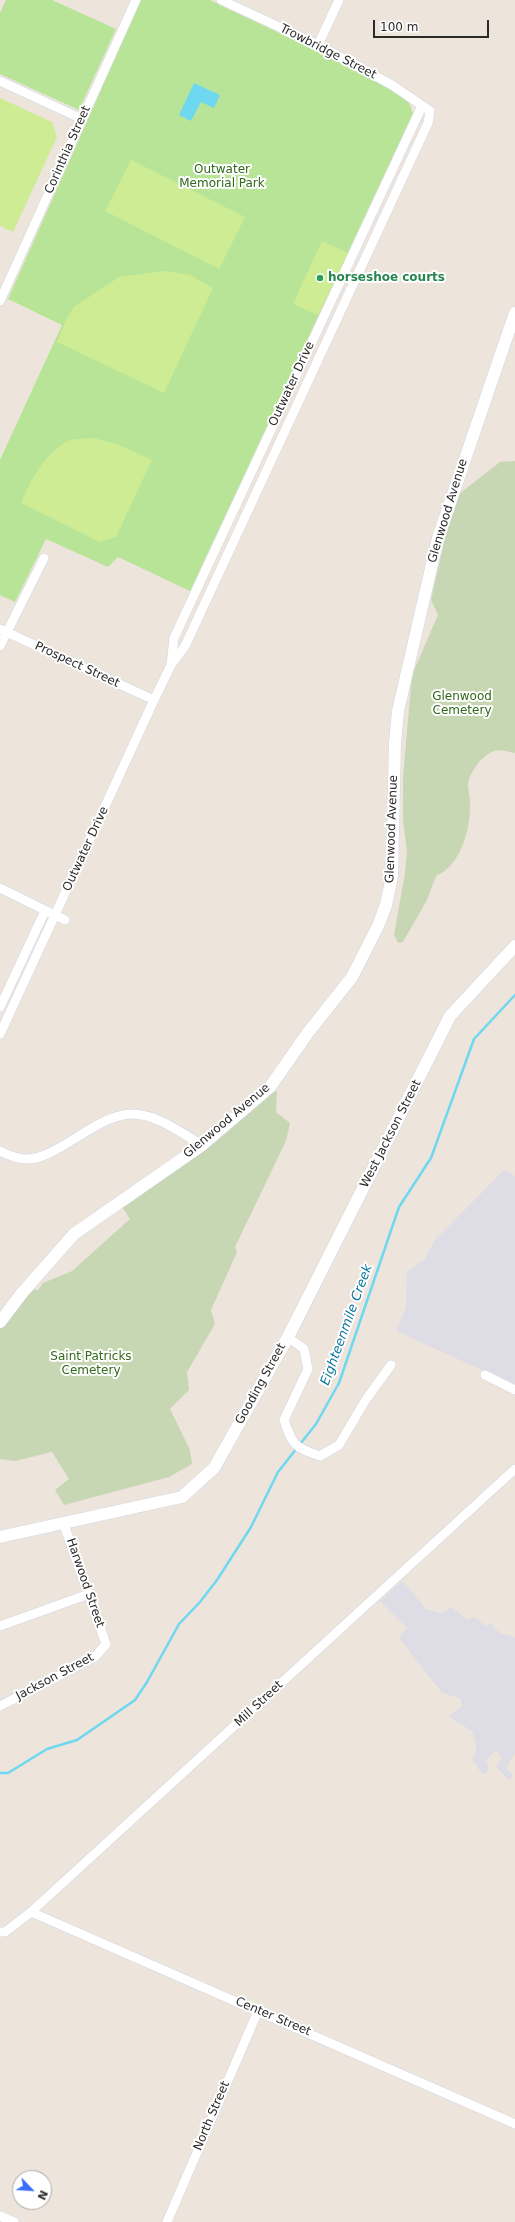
<!DOCTYPE html>
<html>
<head>
<meta charset="utf-8">
<style>
  body { margin:0 }
  #map { position:relative; width:515px; height:2222px; overflow:hidden; background:#ede4dc; font-family:"DejaVu Sans",sans-serif }
  canvas { display:block }
  .north { position:absolute; left:12px; top:2170px; width:40px; height:40px; box-sizing:border-box; background:#fff; border:1px solid #aaa; border-radius:50%; rotate:115deg; font-size:11px; font-weight:700; line-height:16px; text-align:center; color:#2a2a2a }
  .north::after { content:''; display:block; margin:auto; width:14px; height:18px; background:#396dfd; clip-path:polygon(50% 0,100% 100%,50% 72%,0 100%) }
  .scale { position:absolute; left:373px; top:20px; width:116px; height:18px; box-sizing:border-box; border:2px solid #2a2a2a; border-top:0; padding-left:5px; font-size:12px; line-height:14px; white-space:nowrap; color:#2a2a2a; -webkit-text-stroke:3px #fff; paint-order:stroke }
</style>
</head>
<body>
<div id="map">
<canvas width="515" height="2222"></canvas>
<div class="north">N</div>
<div class="scale">100 m</div>
</div>
<script>
const c = document.querySelector('canvas').getContext('2d');
c.lineJoin = 'round';
function fillPath(path, color) { c.fillStyle = color; c.fill(path, 'evenodd'); }
function stroke(path, color, width, dash) { c.strokeStyle = color; c.lineWidth = width; c.lineCap = dash ? 'butt' : 'round'; c.setLineDash(dash || []); c.stroke(path); }
function write(font, color, halo, rows, align = 'center') {
  c.font = font + ' "DejaVu Sans",sans-serif'; c.lineWidth = 4; c.setLineDash([]); c.textBaseline = 'middle'; c.strokeStyle = halo; c.fillStyle = color; for (const [text, x, y, turn = 0] of rows) {
    c.save(); c.translate(x, y); c.rotate((+turn || 0) * Math.PI / 180); c.textAlign = isNaN(turn) ? turn : align; if (halo) c.strokeText(text, 0, 0); c.fillText(text, 0, 0); c.restore();
  }
}
fillPath(new Path2D(`
  M504 1170 515 1176V1385L396 1331 406 1308 407 1272 425 1259 435 1240Z
  M403 1581 426 1609 442 1613 451 1607 468 1620 474 1617 486 1626 490 1623 500 1633 515 1637V1754L510 1760 507 1769 513 1775 509 1781 496 1766 502 1758 496 1750 486 1761 489 1770 483 1775 472 1760 477 1748 472 1731 448 1716 462 1706 460 1698 442 1693 399 1638 407 1628 380 1601Z`), '#dedde5');
fillPath(new Path2D(`
  M6 0H52L116 29 79 110 0 74V13Z
  M141 0H210L325 55 401 95 409 103 413 113 190 591 118 557 108 567 46 539 15 602 0 595V460L62 325 8 299Z`), '#b8e498');
fillPath(new Path2D(`
  M515 461V753C509 752 499 749 494 751 482 755 470 772 468 784 468 790 470 797 470 802 471 828 461 866 436 876L427 900 403 942 398 943 394 935 405 873 407 852 403 820V777L412 675 438 615 431 600 454 498 500 462Z
  M271 1089 277 1092 276 1112 290 1123 286 1141 235 1247 237 1252 211 1310 215 1324 187 1372 189 1390 170 1409 190 1450 192 1464 169 1477 64 1505 55 1490 69 1479 52 1452 15 1461 0 1459V1327L30 1289 38 1290 43 1283 72 1271 130 1219 121 1205 251 1112Z`), '#c7d7b3');
fillPath(new Path2D(`
  M0 98 52 122 57 137 13 232 0 226Z
  M131 160 245 217 219 269 105 211Z
  M322 241 348 253 318 315 293 304Z
  M165 271 190 275 213 288 164 393 57 342 66 320 74 307 105 286 119 277Z
  M93 438 117 444 152 460 116 537 100 542 21 503C31 480 44 454 68 441 74 438 86 439 93 438Z`), '#cdec93');
fillPath(new Path2D(`
  M194 83 220 95 214 108 201 102 191 121 179 115Z`), '#6dd8f0');
stroke(new Path2D(`
  M0 1773H8L47 1749 77 1740 135 1700 147 1682 179 1624 200 1602 217 1580 251 1527 278 1472 316 1424 339 1383 399 1207 431 1158 474 1039 515 995`), '#6dd8f0', 2.5);
const minor = new Path2D(`
  M318 45 339 0
  M0 81 82 119
  M0 301 136 0
  M0 629 154 700
  M0 646 44 558
  M171 665 174 638 422 106
  M0 888 65 920
  M0 1007 45 911
  M0 1034 154 700 171 665 185 646 428 123 430 111 392 85 318 45 221 0
  M0 1151C8 1155 17 1159 26 1159 57 1160 97 1114 132 1114 157 1114 181 1133 202 1145
  M288 1337 304 1349 308 1369 284 1420C293 1446 294 1447 320 1456L339 1445 365 1401 391 1365
  M485 1375 515 1390
  M0 1626 89 1594
  M0 1706 95 1657 106 1644 63 1522
  M31 1912 515 2124
  M0 1932H5L31 1912 515 1469
  M0 2216 14 2222
  M167 2222 258 2011`);
const tertiary = new Path2D(`
  M0 1322 22 1293 74 1234 202 1145 270 1087 307 1034 352 977 378 926 386 905 392 876 395 743 398 711 438 538 515 313
  M0 1537 182 1497 214 1468 288 1337 450 1016 515 946`);
stroke(minor, '#d1d6e3', 10);
stroke(tertiary, '#d1d6e3', 13);
stroke(minor, '#fff', 9);
stroke(tertiary, '#fff', 12);
for (const [x, y, r, color] of [
  [320,278,4,"#2e9e5b"]
]) { const dot = new Path2D(); dot.arc(x, y, r, 0, 2 * Math.PI); c.fillStyle = color; c.fill(dot); stroke(dot, '#fff', 1.5); }
write('12px', '#2a2a2a', '#fff', [
  ["Trowbridge Street",328,52,27],
  ["Corinthia Street",68,150,-66],
  ["Outwater Drive",292,384,-65],
  ["Glenwood Avenue",448,511,-73],
  ["Prospect Street",77,665,25],
  ["Glenwood Avenue",392,829,-88],
  ["Outwater Drive",86,849,-65],
  ["Glenwood Avenue",227,1121,-40],
  ["West Jackson Street",391,1134,-63],
  ["Gooding Street",261,1384,-61],
  ["Harwood Street",85,1583,71],
  ["Jackson Street",55,1677,-28],
  ["Mill Street",259,1704,-43],
  ["Center Street",273,2017,23],
  ["North Street",212,2116,-67]
]);
write('12px', '#306919', '#fff', [
  ["Outwater",222,170],
  ["Memorial Park",222,184],
  ["Glenwood",462,697],
  ["Cemetery",462,711],
  ["Saint Patricks",91,1357],
  ["Cemetery",91,1371]
]);
write('bold 12px', '#27864d', '#fff', [
  ["horseshoe courts",328,278]
], 'left');
write('italic 13px', '#0b779e', '#fff', [
  ["Eighteenmile Creek",347,1325,-70]
]);
</script>
</body>
</html>
